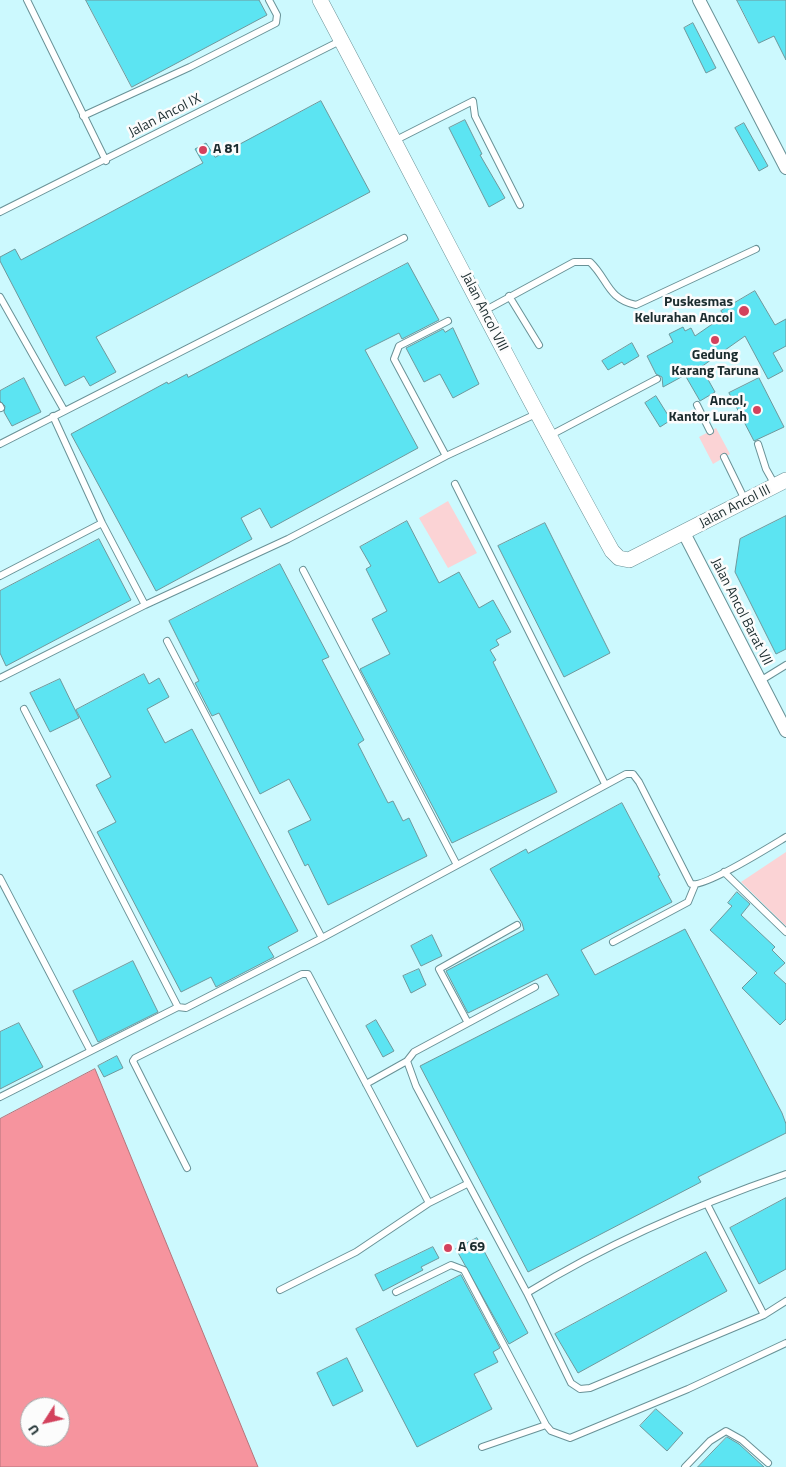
<!DOCTYPE html>
<html>
<head>
<meta charset="utf-8">
<style>
  body { margin:0 }
  #map { position:relative; width:786px; height:1467px; overflow:hidden; background:#ccf9fe; font-family:"Titillium Web",sans-serif }
  canvas { display:block }
  .north { position:absolute; left:20px; top:1397px; width:50px; height:50px; box-sizing:border-box; background:#fcfcfc; border:1px solid #a2a9aa; border-radius:50%; rotate:235deg; font-size:14px; font-weight:700; line-height:20px; text-align:center; color:#1b2c2e }
  .north::after { content:''; display:block; margin:auto; width:18px; height:22px; background:#d3425d; clip-path:polygon(50% 0,100% 100%,50% 72%,0 100%) }
</style>
</head>
<body>
<div id="map">
<canvas width="786" height="1467"></canvas>
<div class="north">U</div>
</div>
<script>
const c = document.querySelector('canvas').getContext('2d');
c.lineJoin = 'round';
function fillPath(path, color) { c.fillStyle = color; c.fill(path, 'evenodd'); }
function stroke(path, color, width, dash) { c.strokeStyle = color; c.lineWidth = width; c.lineCap = dash ? 'butt' : 'round'; c.setLineDash(dash || []); c.stroke(path); }
function write(font, color, halo, rows, align = 'center') {
  c.font = font + ' "Titillium Web",sans-serif'; c.lineWidth = 5; c.setLineDash([]); c.textBaseline = 'middle'; c.strokeStyle = halo; c.fillStyle = color; for (const [text, x, y, turn = 0] of rows) {
    c.save(); c.translate(x, y); c.rotate((+turn || 0) * Math.PI / 180); c.textAlign = isNaN(turn) ? turn : align; if (halo) c.strokeText(text, 0, 0); c.fillText(text, 0, 0); c.restore();
  }
}
fillPath(new Path2D(`
  M716 428 730 454 713 464 699 437Z
  M448 501 477 553 448 568 419 518Z
  M786 852V926L741 882Z`), '#fbd3d5');
const water = new Path2D(`
  M95 1069 258 1467H0V1119ZM30 1407H60V1437H30Z`);
fillPath(water, '#f6949e');
stroke(water, '#b4757c', 1);
const building = new Path2D(`
  M86 0H259L267 15 132 87Z
  M737 0H786V60L774 36 759 43Z
  M693 23 716 68 706 73 684 28Z
  M321 101 370 192 96 337 116 372 90 386 84 376 65 386 0 261V257L15 249 21 260 203 163 195 149 206 143 215 157Z
  M465 120 482 154 480 155 505 198 489 207 449 128Z
  M744 123 768 166 759 171 735 128Z
  M408 263 439 320 402 339 399 333 365 350 418 448 271 528 260 508 241 518 252 539 156 591 71 434 167 382 168 384 187 374 188 377Z
  M755 291 775 325 786 319V346L773 353 783 371 768 379 745 336 701 367 715 392 700 401 685 375 663 387 662 377 656 374 647 356 673 342 669 334 683 327 685 331 691 328 695 336 724 316 721 311Z
  M453 328 479 384 453 398 440 374 424 382 406 348 443 329 445 332Z
  M632 343 639 356 624 365 622 362 608 370 602 361Z
  M24 378 41 412 12 426 4 412 5 406 0 401V391Z
  M759 378 784 427 754 441 729 393Z
  M656 396 671 420 660 427 645 403Z
  M786 516V649L776 654 735 572 740 539Z
  M407 521 439 583 459 572 479 608 493 600 511 632 496 640 499 645 490 650 496 660 493 662 557 792 452 843 360 669 390 654 372 619 387 611 366 569 371 566 360 547Z
  M545 523 610 653 564 677 498 546Z
  M99 539 131 600 6 666 0 653V591Z
  M280 564 329 657 322 660 364 740 358 744 388 803 393 801 403 821 409 818 427 856 328 905 308 864 305 866 288 831 311 820 289 779 260 794 219 713 212 716 195 683 199 681 169 621Z
  M144 674 149 684 159 678 169 697 147 709 165 743 192 729 298 931 268 947 274 957 216 987 211 977 181 992 97 832 116 822 96 785 111 777 76 710Z
  M60 679 79 718 50 732 30 693Z
  M622 803 660 875 658 876 672 902 581 950 595 975 685 929 782 1113 786 1124V1133L698 1177 701 1182 528 1272 420 1066 559 995 547 974 468 1013 446 971 524 930 522 923 490 869 526 849 528 853Z
  M737 892 750 904 741 915 775 947 772 950 785 963 774 973 786 984V1019L780 1025 742 988 757 973 710 930 732 906 728 903Z
  M432 935 442 956 421 966 411 946Z
  M133 961 158 1012 98 1042 73 991Z
  M419 969 426 985 411 993 403 976Z
  M376 1020 394 1051 383 1057 366 1026Z
  M19 1023 43 1067 0 1089V1032Z
  M117 1056 123 1068 104 1077 98 1066Z
  M786 1198V1269L759 1284 730 1228Z
  M477 1238 528 1333 509 1344 456 1249Z
  M433 1247 439 1258 421 1267 423 1270 383 1291 375 1275Z
  M706 1252 727 1291 578 1373 555 1334Z
  M461 1275 500 1348 493 1352 498 1362 474 1374 492 1409 417 1447 356 1329Z
  M347 1358 363 1391 333 1406 317 1373Z
  M656 1409 683 1433 667 1451 640 1426Z
  M727 1437 739 1444 764 1467H698Z`);
fillPath(building, '#5ce4f2');
stroke(building, '#6e989c', 1);
const service = new Path2D(`
  M27 0 106 161
  M83 116 190 67 276 23 277 15 269 0
  M394 141 473 101 475 116 520 205
  M0 212 340 41
  M509 296 539 345
  M0 297 64 410
  M484 311 574 262H590C608 279 607 299 636 305L756 249
  M697 405 710 431
  M0 406 1 408
  M53 416 102 523 145 605
  M549 436 657 379
  M0 444 404 238
  M758 444 766 469 775 485
  M446 456 394 359 399 346 448 321
  M724 457 745 500
  M455 484 605 784
  M303 570 457 865
  M0 576 102 523
  M167 641 322 938
  M0 678 145 605 288 539 446 456 536 414
  M760 681 786 665
  M24 709 178 1007
  M724 872 786 932
  M0 878 90 1050
  M613 942 688 902 695 885
  M535 987 414 1052 407 1061 416 1086 527 1293 571 1383 580 1389 590 1388 764 1315 786 1301
  M468 1023 439 969 517 925
  M366 1084 407 1061
  M0 1097 178 1007 186 1008 322 938 626 774H633L639 782 691 884C704 888 771 846 786 837
  M187 1168 133 1061 135 1058 302 974H308L429 1203
  M707 1204 764 1315
  M280 1290 356 1252 429 1203 467 1184
  M396 1292 451 1265 464 1270 546 1425 551 1431 570 1438 688 1389 786 1343
  M527 1293C608 1243 696 1205 786 1174
  M482 1447 546 1425
  M685 1467 710 1441 726 1431 742 1440 768 1463`);
const minor = new Path2D(`
  M699 0 786 168
  M684 533 786 731`);
const tertiary = new Path2D(`
  M320 0C417 183 511 369 612 551L619 558 629 560 786 480`);
stroke(service, '#699297', 8);
stroke(minor, '#699297', 14);
stroke(tertiary, '#699297', 16);
stroke(service, '#fff', 6);
stroke(minor, '#fff', 12);
stroke(tertiary, '#fff', 15);
for (const [x, y, r, color] of [
  [203,150,5,"#d3425d"],
  [744,311,6,"#d3425d"],
  [715,340,5,"#d3425d"],
  [757,410,5,"#d3425d"],
  [448,1248,5,"#d3425d"]
]) { const dot = new Path2D(); dot.arc(x, y, r, 0, 2 * Math.PI); c.fillStyle = color; c.fill(dot); stroke(dot, '#fcfcfc', 2); }
write('14px', '#1b2c2e', '#fcfcfc', [
  ["Jalan Ancol IX",165,116,-27],
  ["Jalan Ancol VIII",484,312,63],
  ["Jalan Ancol III",735,507,-27],
  ["Jalan Ancol Barat VII",741,612,63]
]);
write('bold 14px', '#1b2c2e', '#fcfcfc', [
  ["A 81",213,150],
  ["Puskesmas",733,303,"right"],
  ["Kelurahan Ancol",733,319,"right"],
  ["Gedung",715,356,"center"],
  ["Karang Taruna",715,372,"center"],
  ["Ancol,",747,402,"right"],
  ["Kantor Lurah",747,418,"right"],
  ["A 69",458,1248]
], 'left');
</script>
</body>
</html>
